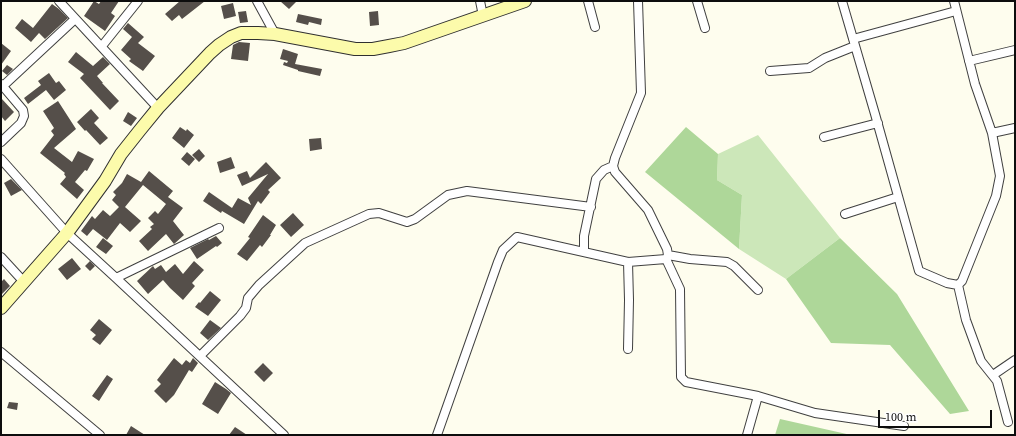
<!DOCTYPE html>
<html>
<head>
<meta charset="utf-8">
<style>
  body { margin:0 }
  #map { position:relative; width:1016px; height:436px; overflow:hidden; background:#fefdee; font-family:"Source Serif 4",serif }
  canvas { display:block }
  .frame { position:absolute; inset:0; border:2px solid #0d0d0d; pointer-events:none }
  .scale { position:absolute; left:878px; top:410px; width:114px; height:18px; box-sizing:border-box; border:2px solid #0d0d0d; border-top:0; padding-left:5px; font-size:12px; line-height:14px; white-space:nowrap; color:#0d0d0d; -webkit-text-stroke:3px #fff; paint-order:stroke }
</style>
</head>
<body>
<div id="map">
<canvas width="1016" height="436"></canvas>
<div class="frame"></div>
<div class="scale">100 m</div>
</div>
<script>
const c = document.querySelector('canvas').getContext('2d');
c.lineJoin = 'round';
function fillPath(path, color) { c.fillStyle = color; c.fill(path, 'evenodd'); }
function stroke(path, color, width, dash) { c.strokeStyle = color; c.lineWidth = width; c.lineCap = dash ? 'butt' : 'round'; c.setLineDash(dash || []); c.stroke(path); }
fillPath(new Path2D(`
  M758 135 840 238 786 279 739 249 742 195 717 180 718 154Z`), '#cce7b9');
fillPath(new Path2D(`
  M686 127 718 154 717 180 742 195 739 249 645 172Z
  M840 238 897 294 969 411 950 414 890 345 831 343 786 279Z
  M780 419 851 435H775Z`), '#aed799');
fillPath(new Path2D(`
  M94 1 99 4 101 1H119L111 13 115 16 105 31 84 16Z
  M180 1H205L182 19 179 15 172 21 165 14Z
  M280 1H297L289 9Z
  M233 3 236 16 224 19 221 6Z
  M52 4 59 9 68 18 45 39 39 33 31 42 15 28 22 19 33 28Z
  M246 11 248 22 240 23 238 12Z
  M378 11 379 25 370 26 369 12Z
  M298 14 322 19 321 25 309 22 308 25 296 22Z
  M128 23 144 37 138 43 155 56 143 71 129 61 131 59 121 50 132 37 123 29Z
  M239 42 250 43 248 61 231 59 233 45Z
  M1 43 11 51 1 65Z
  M283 49 298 54 295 64 322 69 320 76 298 71V70L283 65 284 62 287 63 288 61 280 59Z
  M76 52 93 66 103 57 110 64 97 76 103 83H102L119 101 110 110 80 78 84 74 68 62Z
  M7 65 13 69 7 75 2 71Z
  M49 73 56 83 59 81 66 90 54 100 46 90 28 104 24 98 41 85 38 81Z
  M1 98 14 112 5 121 1 116Z
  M58 101 76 129 54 148 72 162 78 151 94 159 87 171 85 170 75 182 84 190 77 199 60 184 66 177 64 174 65 173 40 153 54 135 51 131 54 128 43 111Z
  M91 109 99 118 94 123 108 138 100 145 86 130 85 131 77 122Z
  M128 112 137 118 131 126 123 121Z
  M180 127 186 131 187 129 194 135 184 148 172 138Z
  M321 138 322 149 310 151 309 139Z
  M199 149 205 156 199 162 192 155Z
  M187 152 195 159 189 166 181 159Z
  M231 157 235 168 220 173 217 162Z
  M266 162 281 178 268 190 270 192 261 204 258 201 244 224 222 211 221 213 203 201 209 192 232 208 238 198 251 205 248 198 268 174 242 186 237 175 247 171 250 178Z
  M149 171 173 191 168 197 183 208 173 221 184 235 174 244 166 234 148 251 139 241 152 229 150 227 154 224 148 218 155 211 158 214 166 204 143 185 125 207 141 221 130 232 120 223 107 240 93 229 87 236 81 231 92 216 95 219 103 210 110 216 119 207 112 200 116 195 113 192 122 183 127 174 141 182Z
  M11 179 22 190 11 196 4 183Z
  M293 213 304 225 291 237 280 225Z
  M263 215 276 225 270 235H271L262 247 260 245 247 261 237 254 250 238 248 237Z
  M216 236 222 243 217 247 216 246 197 259 190 248 208 239 209 240Z
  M103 238 113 246 106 254 96 247Z
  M72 258 81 269 67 280 58 269Z
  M90 261 95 266 90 271 85 266Z
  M194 261 204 270 192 283 195 286 183 300 170 288 163 280 148 294 137 281 153 266 155 269 161 265 166 272 175 264 183 274Z
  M4 279 10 286 1 295V282Z
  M210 291 221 300 208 316 195 307 199 302 200 303Z
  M99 319 112 330 100 345 92 339 96 335 90 330Z
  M210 320 221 328 208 340 200 333Z
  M174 358 182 365 186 360 190 363 193 358 198 363 192 372 189 370 174 395 166 403 154 391 161 384 157 380Z
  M263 363 273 373 264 382 254 372Z
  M107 375 113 379 99 401 92 396Z
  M215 382 226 389 231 393 218 414 202 404Z
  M9 402 18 403 17 410 7 408Z
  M131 426 145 435H126Z
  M235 427 247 435H229Z`), '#554f4a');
const street = new Path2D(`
  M59 1 158 108
  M257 1 275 34
  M480 1 483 16
  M588 1 595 27
  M697 1 705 28
  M842 1 875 114 919 271 947 283 958 285 962 281 996 196 1000 176 992 133 975 84 954 1
  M853 39 956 11
  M102 46 138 1
  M969 61 1015 50
  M770 71 809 68 825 58 855 46
  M1 84 23 110 24 116 21 123 1 142
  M3 86 75 19
  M992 133 1015 128
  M824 137 878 123
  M1 159 67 233 116 278 284 435
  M845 214 898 197
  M584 252V236L596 179 604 170 613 166
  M668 255 690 259 727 262 734 266 758 290
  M1 257 24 282
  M666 259 680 289 681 377 686 382 758 396 815 413 904 426
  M116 278 219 228
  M958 285 966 320 981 361 997 381 1008 422
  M628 349 629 300 628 262
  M1 352 100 435
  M200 356 240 316 246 308 248 298 259 285 305 243 369 214 379 213 407 222 415 219 448 195 467 191 591 207
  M993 375 1015 360
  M437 435 498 262 503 250 517 237 628 262 666 259 668 255 667 249 648 210 615 172 613 166 615 158 641 93 638 1
  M747 435 758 396`);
const secondary = new Path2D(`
  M1 308 67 233 105 181 121 154 140 130 158 108 210 53 219 45 231 37 241 33H258L275 34 355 49H373L389 46 404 43 525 1`);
stroke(street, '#404040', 10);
stroke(secondary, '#2f2f2f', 14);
stroke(street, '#fff', 8);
stroke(secondary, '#fcfbab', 12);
</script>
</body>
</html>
